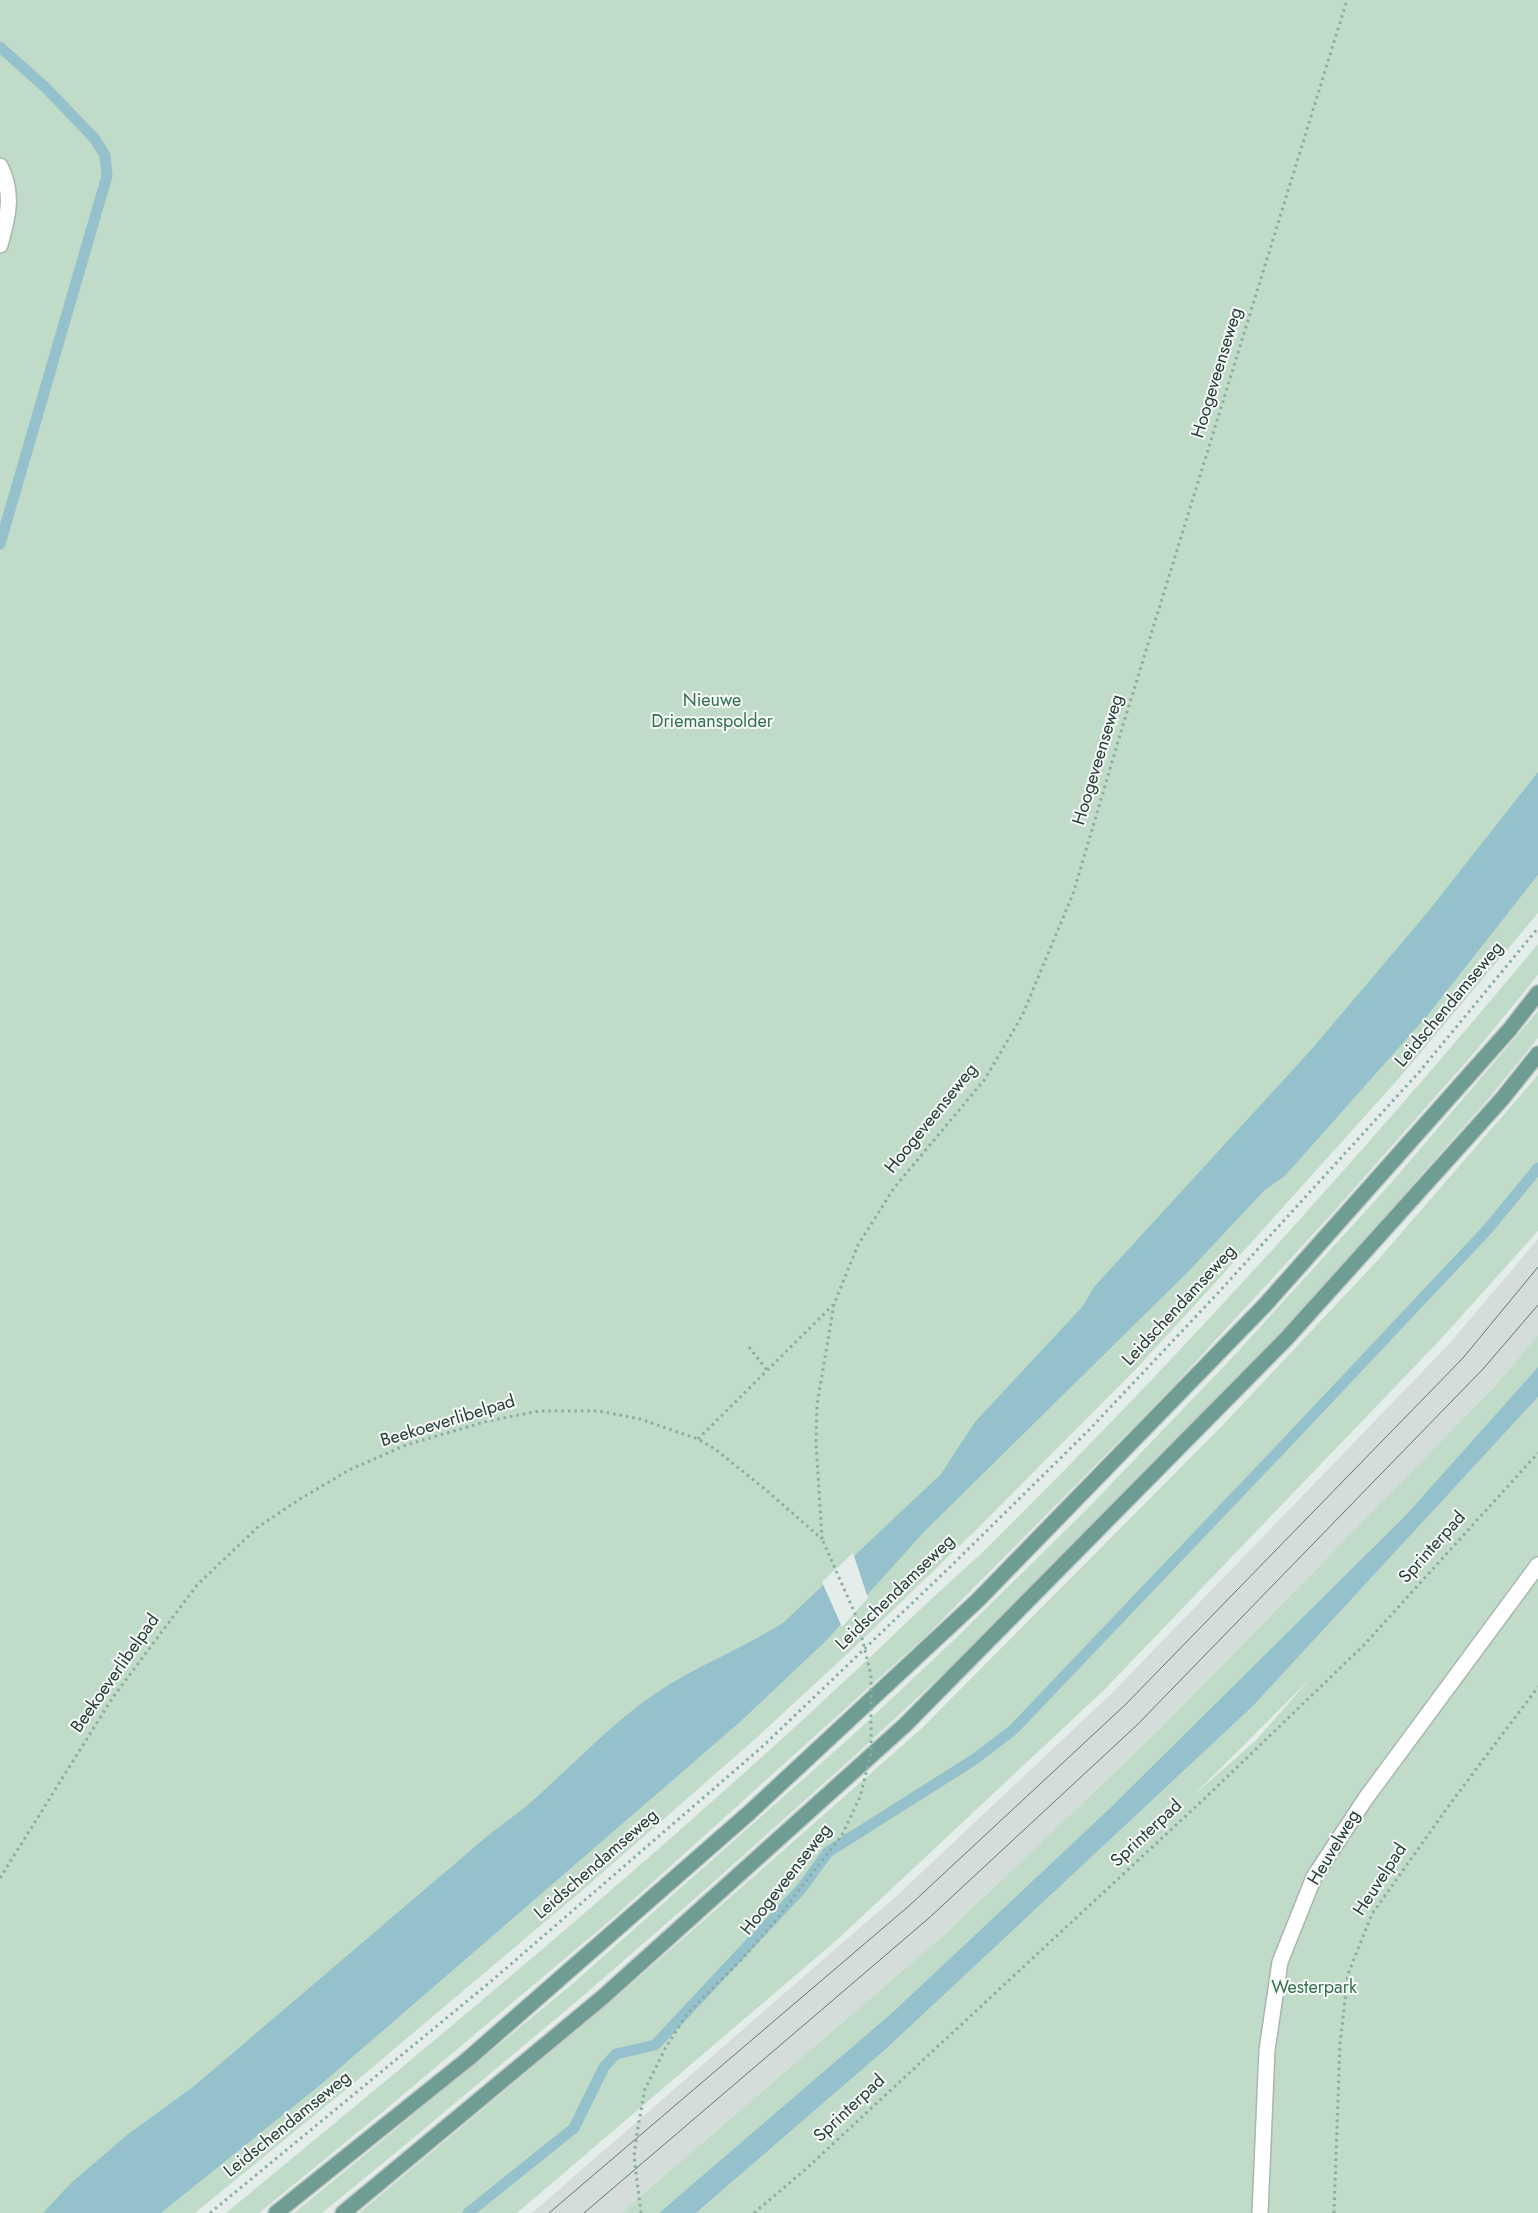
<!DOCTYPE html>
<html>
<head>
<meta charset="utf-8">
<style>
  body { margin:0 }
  canvas { display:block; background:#e5edea }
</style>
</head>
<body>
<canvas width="1538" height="2213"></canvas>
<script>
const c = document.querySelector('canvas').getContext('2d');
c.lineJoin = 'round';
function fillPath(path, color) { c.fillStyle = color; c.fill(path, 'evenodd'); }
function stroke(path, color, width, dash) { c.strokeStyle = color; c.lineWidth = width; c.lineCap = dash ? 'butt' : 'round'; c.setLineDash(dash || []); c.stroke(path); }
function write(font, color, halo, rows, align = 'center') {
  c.font = font + ' Jost,sans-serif'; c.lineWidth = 4; c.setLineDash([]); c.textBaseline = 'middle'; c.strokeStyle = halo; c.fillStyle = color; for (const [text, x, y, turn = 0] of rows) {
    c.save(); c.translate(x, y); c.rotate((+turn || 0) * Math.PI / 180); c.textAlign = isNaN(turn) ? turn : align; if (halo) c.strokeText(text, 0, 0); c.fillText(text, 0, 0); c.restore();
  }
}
fillPath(new Path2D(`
  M1538 1239V1335L1496 1385 1158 1731 943 1936 621 2213H532L902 1891 1114 1691 1450 1343Z`), '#d4ddd9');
fillPath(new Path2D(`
  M0 0H1538V844L706 1723 107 2213H0Z
  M1538 875V913L1400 1077 1214 1284 1138 1367 975 1531 844 1657 754 1740 578 1894 355 2082 195 2213H161L318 2087 739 1723 825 1642 924 1532 1189 1271 1264 1191 1285 1176 1428 1015Z
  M1538 944V975L1475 1052 1329 1217 1166 1394 927 1635 613 1918 385 2110 259 2213H226C465 2016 703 1819 926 1604 946 1585 967 1567 987 1548 1181 1356 1364 1153 1538 944Z
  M1538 1011V1038L1490 1097 1296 1317 1073 1547 956 1662 861 1750 707 1888 583 1996 399 2150 322 2213H294L570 1986 854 1734 954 1640 1086 1510 1230 1360 1391 1183Z
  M1538 1075V1231L1440 1340 1104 1690 838 1939 517 2213H359L619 1995 921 1729 1221 1427 1377 1261Z
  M1538 1335V1367L1405 1516 1109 1809 894 2011 659 2213H621L943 1936 1158 1731 1496 1385Z
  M1538 1397V2213H696L887 2048 1253 1706ZM1310 1679 1257 1739 1192 1797Z`), '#c1dbc9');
fillPath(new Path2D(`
  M1538 772V875L1428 1015 1285 1176 1264 1191 1189 1271 924 1532 825 1642 739 1723 318 2087 161 2213H43L70 2184 127 2135 193 2087 491 1833C507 1821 524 1809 539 1795 577 1761 613 1722 656 1693 696 1666 742 1649 783 1623L941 1474 975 1422 1083 1306 1094 1287 1311 1050 1427 913Z
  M1538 1367V1397L1253 1706 887 2048 696 2213H659L894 2011 1109 1809 1405 1516Z`), '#94c1cb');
fillPath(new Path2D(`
  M853 1553 868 1598 842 1627 822 1582Z`), '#e5edea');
stroke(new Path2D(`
  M0 47 45 87 94 138 105 155 107 176 0 544
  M468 2213 574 2128 604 2067 616 2054 655 2045 801 1889 828 1852 975 1759 1013 1730 1295 1434 1487 1230 1538 1168`), '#94c1cb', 11);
const minor = new Path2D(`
  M0 166C14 193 8 217 0 245
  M1260 2213 1267 2050 1280 1962 1314 1877 1366 1798 1538 1565`);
const major = new Path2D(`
  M276 2213 468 2059 749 1813 978 1600 1265 1305 1510 1029 1538 993
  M343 2213 603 1997 905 1725 1286 1339 1502 1099 1538 1054`);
stroke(minor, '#a8b5b1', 18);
stroke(major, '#c2c9c7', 18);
stroke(new Path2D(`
  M749 1347 767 1370
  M698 1439 833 1305
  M822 1539 816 1442 817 1405 834 1304 858 1245 894 1188 985 1079 1022 1016 1073 894 1123 725 1347 0
  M0 1878 113 1697 197 1585 258 1527 300 1499 349 1470 406 1445 488 1421 539 1411H599L640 1419 698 1439 715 1449 766 1490 822 1539
  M210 2213 489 1983 762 1747 952 1565 1089 1430 1217 1294 1420 1071 1538 928
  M754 2213 807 2168 1204 1799 1363 1646 1538 1453
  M1334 2213 1340 2044 1348 1974 1372 1914 1450 1804 1538 1687`), '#89ada3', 3, [2.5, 4]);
stroke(minor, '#fff', 15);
stroke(major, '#6f9d93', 15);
stroke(new Path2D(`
  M549 2213 910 1905 1125 1705 1463 1358 1538 1267
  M584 2213 929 1918 1137 1725 1483 1369 1538 1305`), '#617873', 1);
stroke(new Path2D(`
  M641 2213 634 2156 638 2127 645 2089 666 2047 687 2014 742 1959 775 1921 842 1835 860 1797 871 1754V1675L857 1618 822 1539`), '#89ada3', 3, [2.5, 4]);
write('18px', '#263d37', '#f6faf8', [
  ["Hoogeveenseweg",1218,373,-73],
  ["Hoogeveenseweg",1099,760,-73],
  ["Leidschendamseweg",1450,1005,-50],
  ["Hoogeveenseweg",932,1119,-51],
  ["Leidschendamseweg",1180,1306,-47],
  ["Beekoeverlibelpad",448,1422,-17],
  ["Sprinterpad",1433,1548,-48],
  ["Leidschendamseweg",896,1593,-44],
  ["Beekoeverlibelpad",116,1674,-55],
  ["Sprinterpad",1147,1834,-43],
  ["Heuvelweg",1335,1848,-59],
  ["Leidschendamseweg",597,1865,-41],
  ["Hoogeveenseweg",787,1880,-52],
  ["Heuvelpad",1381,1880,-57],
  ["Sprinterpad",850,2109,-43],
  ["Leidschendamseweg",288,2125,-39]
]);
write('18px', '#35704d', '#f6faf8', [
  ["Nieuwe",712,702],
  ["Driemanspolder",712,723],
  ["Westerpark",1314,1989]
]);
</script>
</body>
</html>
